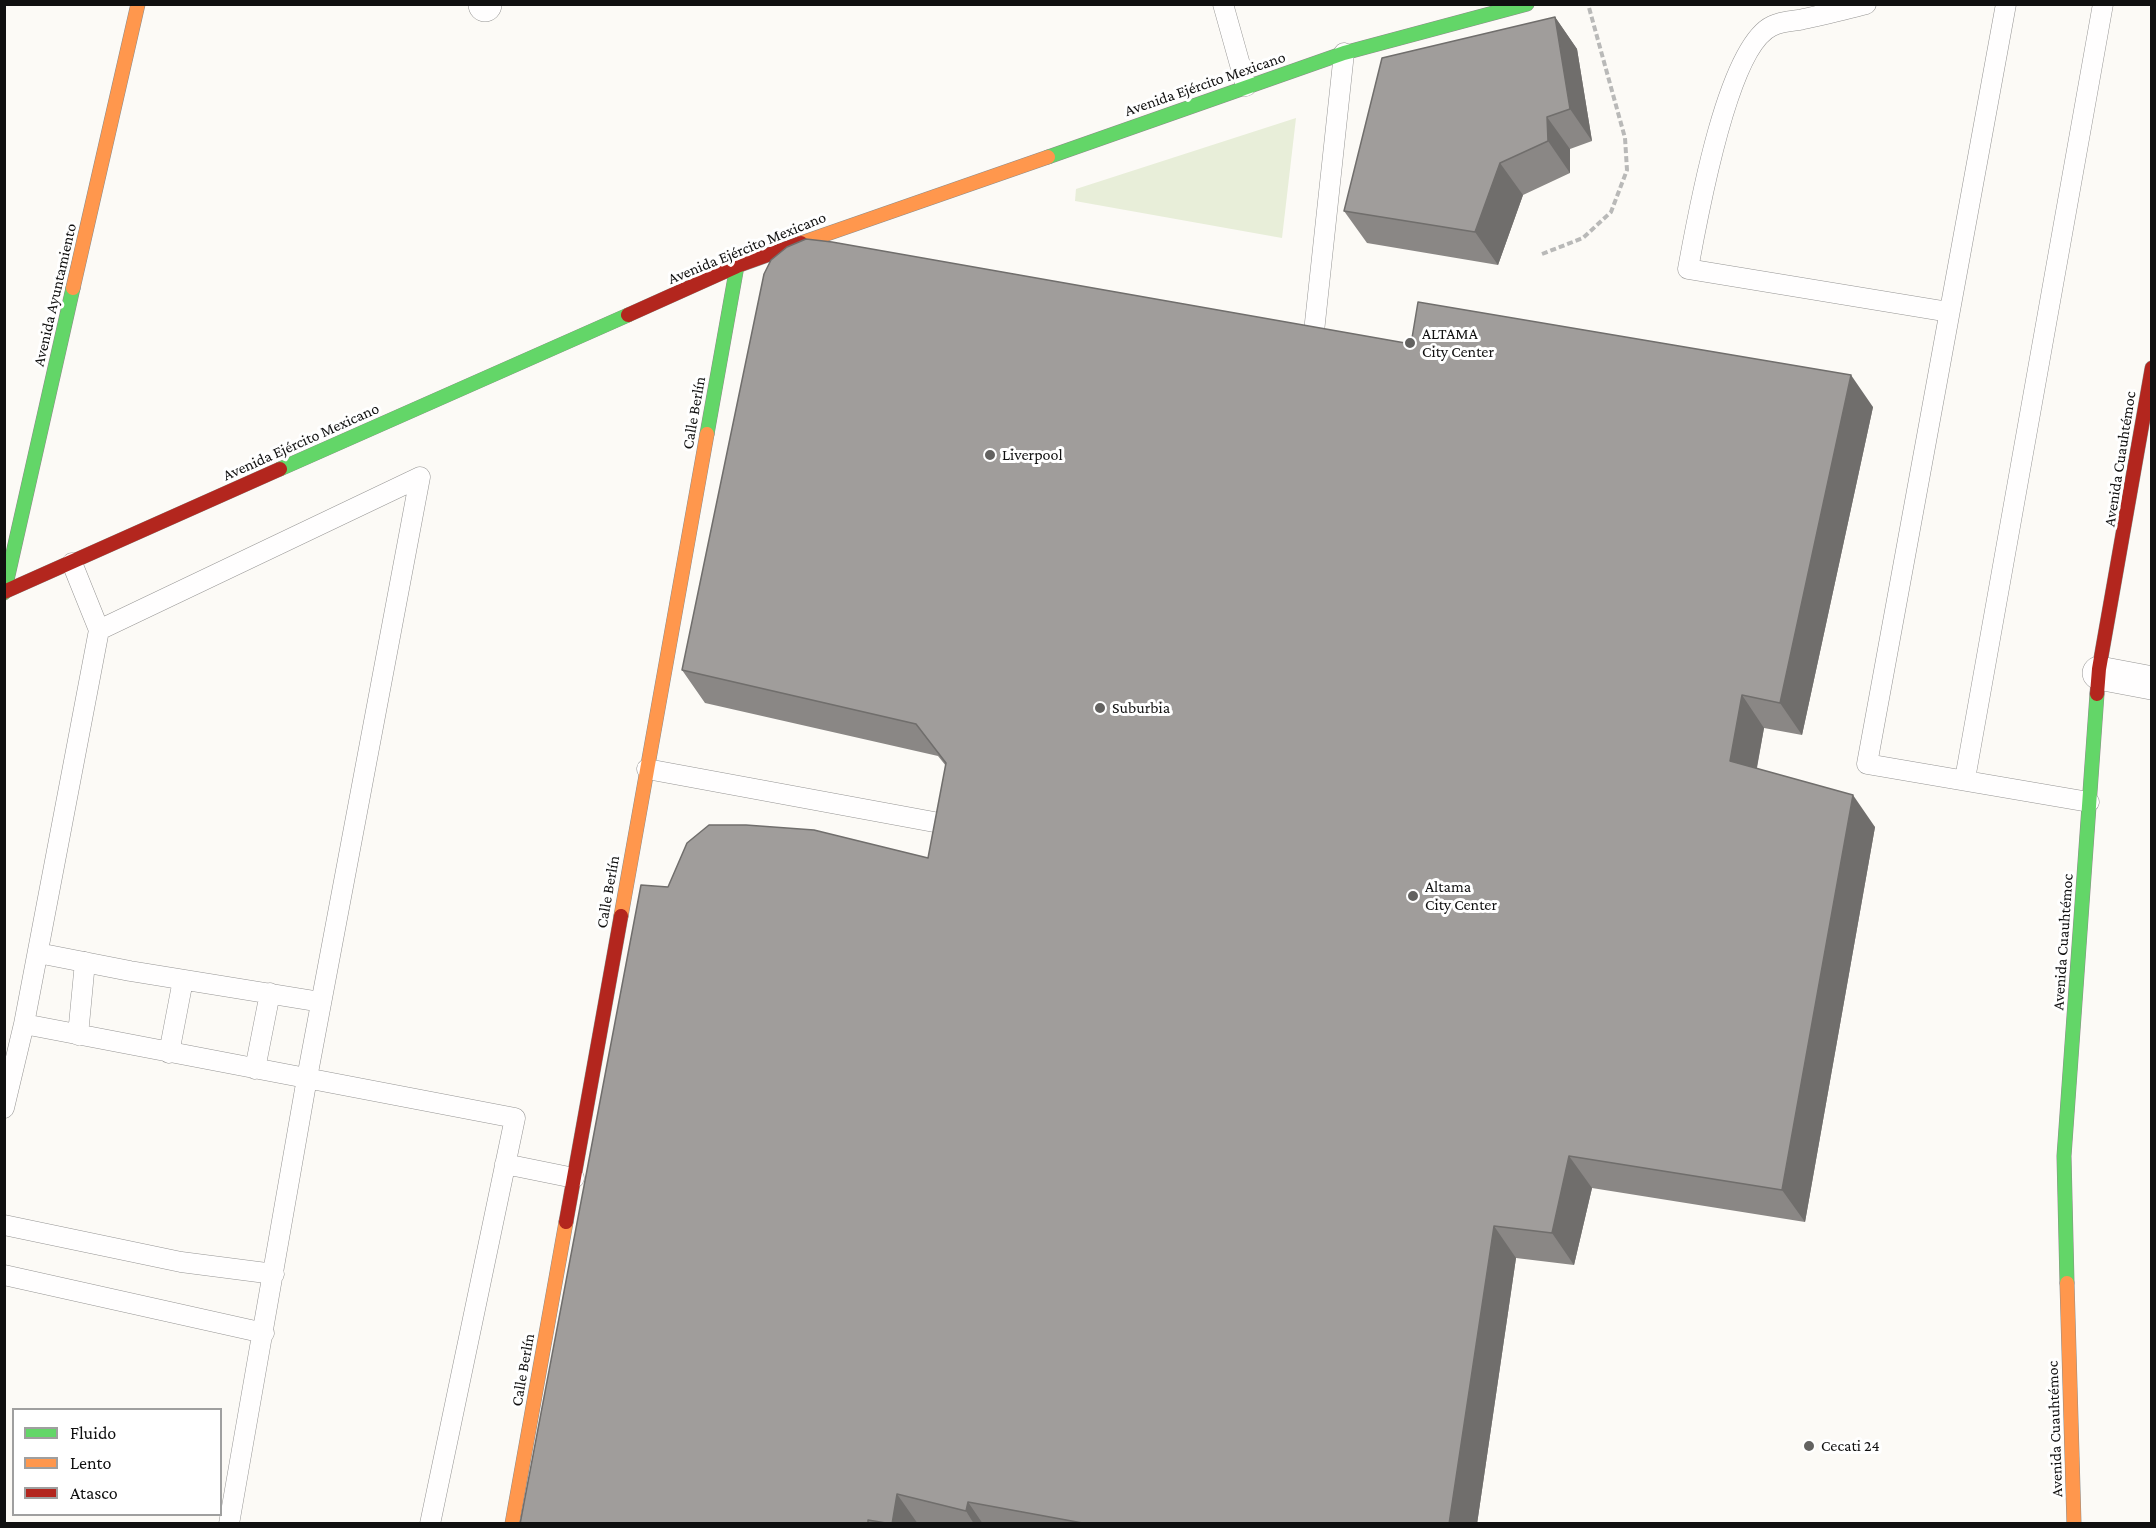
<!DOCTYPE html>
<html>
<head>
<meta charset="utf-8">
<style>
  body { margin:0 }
  #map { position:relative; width:2156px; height:1528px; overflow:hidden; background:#fcfaf6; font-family:"Crimson Pro",serif }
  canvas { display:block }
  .frame { position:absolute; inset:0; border:6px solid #101010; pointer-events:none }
  .legend { position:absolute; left:12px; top:1408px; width:210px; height:108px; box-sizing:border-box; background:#fff; border:2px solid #9f9f9f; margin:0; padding:8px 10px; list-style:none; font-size:18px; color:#101010 }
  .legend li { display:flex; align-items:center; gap:12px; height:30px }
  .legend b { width:30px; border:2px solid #9f9f9f }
</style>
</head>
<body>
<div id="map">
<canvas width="2156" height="1528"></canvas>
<div class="frame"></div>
<ul class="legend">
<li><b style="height:8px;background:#63d668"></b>Fluido</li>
<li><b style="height:8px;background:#ff974d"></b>Lento</li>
<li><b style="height:8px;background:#b3261e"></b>Atasco</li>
</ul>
</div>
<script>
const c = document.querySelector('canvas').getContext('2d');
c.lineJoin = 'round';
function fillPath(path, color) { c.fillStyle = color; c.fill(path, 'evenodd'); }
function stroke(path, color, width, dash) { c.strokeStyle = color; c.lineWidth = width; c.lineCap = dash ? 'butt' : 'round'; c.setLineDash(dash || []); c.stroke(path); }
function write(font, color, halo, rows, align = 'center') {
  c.font = font + ' "Crimson Pro",serif'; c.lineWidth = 6; c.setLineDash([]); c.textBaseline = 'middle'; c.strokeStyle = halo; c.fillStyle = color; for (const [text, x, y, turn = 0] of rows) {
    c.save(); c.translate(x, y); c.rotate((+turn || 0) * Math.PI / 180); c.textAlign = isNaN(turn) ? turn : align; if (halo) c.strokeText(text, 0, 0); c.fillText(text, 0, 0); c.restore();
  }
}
fillPath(new Path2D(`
  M1296 118 1282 238 1075 201 1076 189Z`), '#e8eed9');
const lane = new Path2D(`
  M1223 4 1246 86
  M1866 4C1844 10 1821 15 1799 20 1791 21 1780 22 1772 26 1727 47 1697 220 1688 269L1949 312
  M2006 4 1867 764 2089 802
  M1303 339 1313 341 1344 53
  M72 563 99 630
  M647 769 934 822
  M1965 779 2103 4
  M38 953 130 971 321 1002
  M24 1024 515 1118 430 1524
  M78 1035 85 962
  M169 1053 183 980
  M255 1069 270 993
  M4 1108 24 1024 99 630 420 477 307 1078 229 1524
  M505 1164 574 1178
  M4 1225 181 1262 274 1274
  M4 1275 264 1333`);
const street = new Path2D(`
  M485 4V5
  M2099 673 2152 683`);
const fast = new Path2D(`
  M1048 157 1344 53 1527 4
  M707 434 737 266
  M280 469 628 315
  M4 593 73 288
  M2067 1283 2064 1156 2097 694`);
const slow = new Path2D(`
  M801 243 1048 157
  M73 288 138 4
  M621 916 707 434
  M2067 1283 2074 1524
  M512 1524 566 1222`);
const jam = new Path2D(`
  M628 315 737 266 801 243
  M4 592 280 469
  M2097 694 2099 669 2152 368
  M566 1222 621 916`);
stroke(lane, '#969594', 21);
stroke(street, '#969594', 34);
stroke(fast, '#8d8c8a', 15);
stroke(slow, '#8d8c8a', 15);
stroke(jam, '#8d8c8a', 15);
stroke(new Path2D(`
  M1542 254 1583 238 1611 212 1627 170 1625 138 1588 4`), '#b9b9b8', 4, [6, 3]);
stroke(lane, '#fffefe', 20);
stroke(street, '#fffefe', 33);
stroke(fast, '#63d668', 14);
stroke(slow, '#ff974d', 14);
stroke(jam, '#b3261e', 14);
fillPath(new Path2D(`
  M1555 17 1577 49 1592 141 1570 149V173L1523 195 1498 265 1367 243 1344 211Z
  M1411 344 1873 407 1802 735 1764 728 1757 768 1875 827 1805 1222 1592 1188 1574 1265 1516 1258 1477 1524H520L668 887 928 858 946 766 938 756 705 703 682 670Z`), '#8a8785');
fillPath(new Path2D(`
  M1555 17 1577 49 1592 141 1570 109Z
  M1547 117 1570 149V173L1548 141Z
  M1500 163 1523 195 1498 265 1475 232Z
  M1851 375 1873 407 1802 735 1780 703Z
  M1742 695 1764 728 1752 793 1730 761Z
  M1853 795 1875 827 1805 1222 1782 1190Z
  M1569 1156 1592 1188 1574 1265 1552 1233Z
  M1494 1226 1516 1258 1477 1524H1449Z
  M897 1494 918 1524H892Z
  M968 1502 983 1524H974L966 1511Z`), '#706e6c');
const building = new Path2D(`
  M1555 17 1570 109 1547 117 1548 141 1500 163 1475 232 1344 211 1382 58Z
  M806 239 832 242 1411 344 1418 302 1851 375 1780 703 1742 695 1730 761 1853 795 1782 1190 1569 1156 1552 1233 1494 1226 1449 1524H1088L968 1502 966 1511 897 1494 892 1524 868 1520V1524H520L641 885 668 887 687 843 709 825H746L814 830 928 858 946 763 916 724 682 670 764 274 771 260 787 247Z`);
fillPath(building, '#a09d9b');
stroke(building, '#706e6c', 1.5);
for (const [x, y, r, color] of [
  [1410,343,6,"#636260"],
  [990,455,6,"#636260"],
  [1100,708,6,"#636260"],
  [1413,896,6,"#636260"],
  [1809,1446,6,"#636260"]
]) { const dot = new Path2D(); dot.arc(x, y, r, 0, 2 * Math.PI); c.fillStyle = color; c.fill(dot); stroke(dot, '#fff', 2); }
write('16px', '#101010', '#fff', [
  ["Avenida Ejército Mexicano",1205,84,-19],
  ["Avenida Ejército Mexicano",747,248,-22],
  ["Avenida Ayuntamiento",55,295,-77],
  ["Calle Berlín",694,413,-80],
  ["Avenida Ejército Mexicano",301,442,-24],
  ["Avenida Cuauhtémoc",2120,459,-81],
  ["Calle Berlín",608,892,-80],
  ["Avenida Cuauhtémoc",2063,942,-86],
  ["Calle Berlín",523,1370,-80],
  ["Avenida Cuauhtémoc",2055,1429,-92]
]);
write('16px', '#101010', '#fff', [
  ["ALTAMA",1422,334],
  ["City Center",1422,352],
  ["Liverpool",1002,455],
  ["Suburbia",1112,708],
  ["Altama",1425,887],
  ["City Center",1425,905],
  ["Cecati 24",1821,1446]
], 'left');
</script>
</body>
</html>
